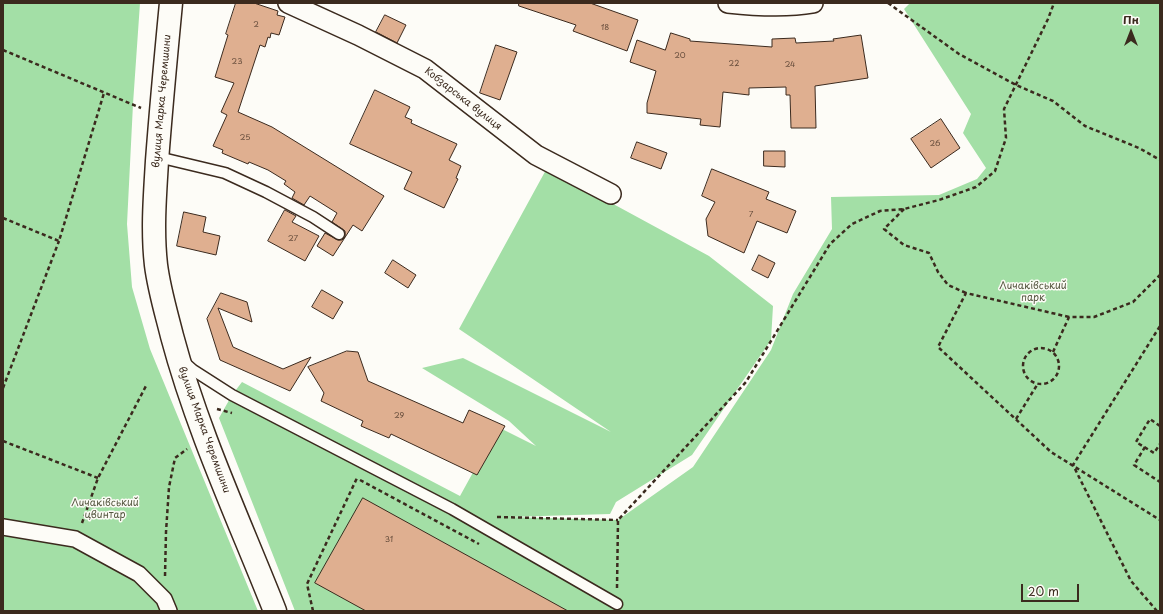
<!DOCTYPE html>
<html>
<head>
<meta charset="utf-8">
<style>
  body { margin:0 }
  #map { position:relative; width:1163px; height:614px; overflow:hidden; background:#fdfcf7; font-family:"Playpen Sans",sans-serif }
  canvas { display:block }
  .frame { position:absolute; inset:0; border:4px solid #3b2a1e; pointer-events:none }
  .north { position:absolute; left:1111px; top:12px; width:40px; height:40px; -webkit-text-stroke:3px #fdfcf7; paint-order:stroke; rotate:0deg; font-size:11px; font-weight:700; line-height:16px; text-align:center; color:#3b2a1e }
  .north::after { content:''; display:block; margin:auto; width:14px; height:18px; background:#3b2a1e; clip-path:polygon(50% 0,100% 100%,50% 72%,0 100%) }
  .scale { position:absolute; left:1021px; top:584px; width:58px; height:18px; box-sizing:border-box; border:2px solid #3b2a1e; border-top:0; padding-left:5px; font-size:12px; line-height:14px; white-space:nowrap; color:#3b2a1e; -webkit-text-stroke:3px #fdfcf7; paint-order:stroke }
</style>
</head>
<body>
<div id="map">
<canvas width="1163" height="614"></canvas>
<div class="frame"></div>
<div class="north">Пн</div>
<div class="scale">20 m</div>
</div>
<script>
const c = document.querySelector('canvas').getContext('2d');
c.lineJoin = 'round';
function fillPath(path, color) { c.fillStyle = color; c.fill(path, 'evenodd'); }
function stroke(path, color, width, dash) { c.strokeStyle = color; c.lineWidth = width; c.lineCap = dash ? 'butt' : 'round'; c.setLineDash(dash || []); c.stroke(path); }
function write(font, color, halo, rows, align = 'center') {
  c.font = font + ' "Playpen Sans",sans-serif'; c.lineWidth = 3; c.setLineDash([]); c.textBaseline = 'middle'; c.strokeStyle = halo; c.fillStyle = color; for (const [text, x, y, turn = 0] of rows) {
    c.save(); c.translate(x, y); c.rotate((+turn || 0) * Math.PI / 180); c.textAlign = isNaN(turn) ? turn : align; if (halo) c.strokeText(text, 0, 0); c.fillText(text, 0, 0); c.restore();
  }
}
fillPath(new Path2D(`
  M3 3H140L133 104 127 224 132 287 150 349 258 611H3Z
  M910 3H1160V611H295L219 418 232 395 242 382 460 496 498 427 536 446 509 421 422 368 463 358 611 432 459 329 547 168 709 256 773 306 771 340 692 455 616 502 610 514 507 517 618 520 693 467 771 350 793 294 832 229 831 197 939 195 977 179 986 168 963 133 971 114 904 9Z`), '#a3dfa6');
const building = new Path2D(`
  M236 3H254L278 11 277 15 285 17 279 35 271 33 270 38 268 37 265 47 260 45 238 112 272 127 384 196 362 231 353 225 333 256 317 246 325 233 338 240H342L345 237V231L332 222 337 213 310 196 304 205 292 198 295 192 284 184 286 181 268 170 249 162 248 164 222 153 223 150 213 146 227 115 221 112 234 83 215 77 228 35 226 34Z
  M519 3H590L638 20 627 51 573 31 576 25 519 6Z
  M385 15 406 25 397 43 376 32Z
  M671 33 690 39V41L772 47V39L795 38 796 43 834 41 833 39 861 35 868 78 815 86 816 128H791L790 95H786V87L749 88V95L723 92 720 127 700 125 701 119 647 113V103L656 71 630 62 637 40 665 50Z
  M496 45 517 52 500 100 480 93Z
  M375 90 410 107 405 117 412 120 411 123 457 144 449 160 461 166 456 178 458 179 444 208 404 189 412 172 350 144Z
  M941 119 960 148 931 168 911 139Z
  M637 142 667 153 661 169 631 158Z
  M764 151H785V167L764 166Z
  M712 169 769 192 766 199 796 211 787 233 757 221 744 253 708 236 706 219 715 202 702 196Z
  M285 210 296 216 292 222 319 236 305 261 268 241Z
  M184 212 206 217 203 232 220 236 216 255 177 246Z
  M759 255 775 263 768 278 752 270Z
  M393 260 416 275 408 288 385 273Z
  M322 290 343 302 333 319 312 307Z
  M221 293 247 302 252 322 218 308 233 347 283 369 311 357 290 391 220 360 207 319Z
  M347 351 358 352 368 381 463 423 469 410 505 426 477 475 391 434 389 438 361 426 363 421 321 401 324 393 308 367Z
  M363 498 568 611H366L315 583Z`);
fillPath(building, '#dfaf90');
stroke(building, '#3b2a1e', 1);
const service = new Path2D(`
  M158 157 225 173 266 192 313 217 339 234
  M184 362 193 370 232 395 452 509 617 604`);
const pedestrian = new Path2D(`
  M3 527 75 539 139 574 164 599 169 611`);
const minor = new Path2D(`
  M288 3 358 35 425 69 536 155 611 194
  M728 3C756 6 785 8 813 3`);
const tertiary = new Path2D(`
  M171 3C166 55 161 108 157 161 155 195 152 230 156 265 159 289 166 312 172 336 197 430 239 520 275 611`);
stroke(service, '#3b2a1e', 13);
stroke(pedestrian, '#3b2a1e', 18);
stroke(minor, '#3b2a1e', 22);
stroke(tertiary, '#3b2a1e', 25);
stroke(new Path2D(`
  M888 3 959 54 1016 85 1053 101 1085 126 1139 148 1160 160
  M3 50 141 108
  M904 209 884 229 904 245 929 253 938 272 948 285 966 293
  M3 218 59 241 104 93
  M1069 317 966 293 938 347 1051 452 1160 520
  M1023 366a18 18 0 1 1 36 0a18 18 0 1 1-36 0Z
  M1053 352 1069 317H1094L1133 302 1160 275
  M3 388 59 241
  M217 409 232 413
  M1016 419 1037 385
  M1160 426 1150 419 1136 442 1154 453 1160 444
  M3 441 98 478
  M1145 447 1134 465 1160 482
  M360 480 479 544
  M497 517 618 520
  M82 523 98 478 147 384
  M165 576 166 532 169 487 175 458 187 449
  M617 588 618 520 746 382 830 244 852 224 880 211 904 209 939 200 976 187 995 171 1006 138 1004 109 1048 19 1054 3
  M313 611 307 584 357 478
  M1157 611 1131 581 1073 465 1160 326`), '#3b2a1e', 2.5, [4, 3]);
stroke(service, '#fdfcf7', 10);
stroke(pedestrian, '#fdfcf7', 15);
stroke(minor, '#fdfcf7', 19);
stroke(tertiary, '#fdfcf7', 22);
write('8px', '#644b3a', null, [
  ["2",256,25],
  ["18",605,28],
  ["20",680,56],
  ["23",237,62],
  ["22",734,64],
  ["24",790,65],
  ["25",245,138],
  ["26",935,144],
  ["7",751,215],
  ["27",293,239],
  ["29",399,416],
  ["31",389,540]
]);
write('10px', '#3b2a1e', '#fdfcf7', [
  ["Кобзарська вулиця",463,99,38],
  ["вулиця Марка Черемшини",162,101,-85],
  ["вулиця Марка Черемшини",204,430,70]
]);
write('10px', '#555740', '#fdfcf7', [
  ["Личаківський",1033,286],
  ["парк",1033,298],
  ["Личаківський",105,503],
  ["цвинтар",105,515]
]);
</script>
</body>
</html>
